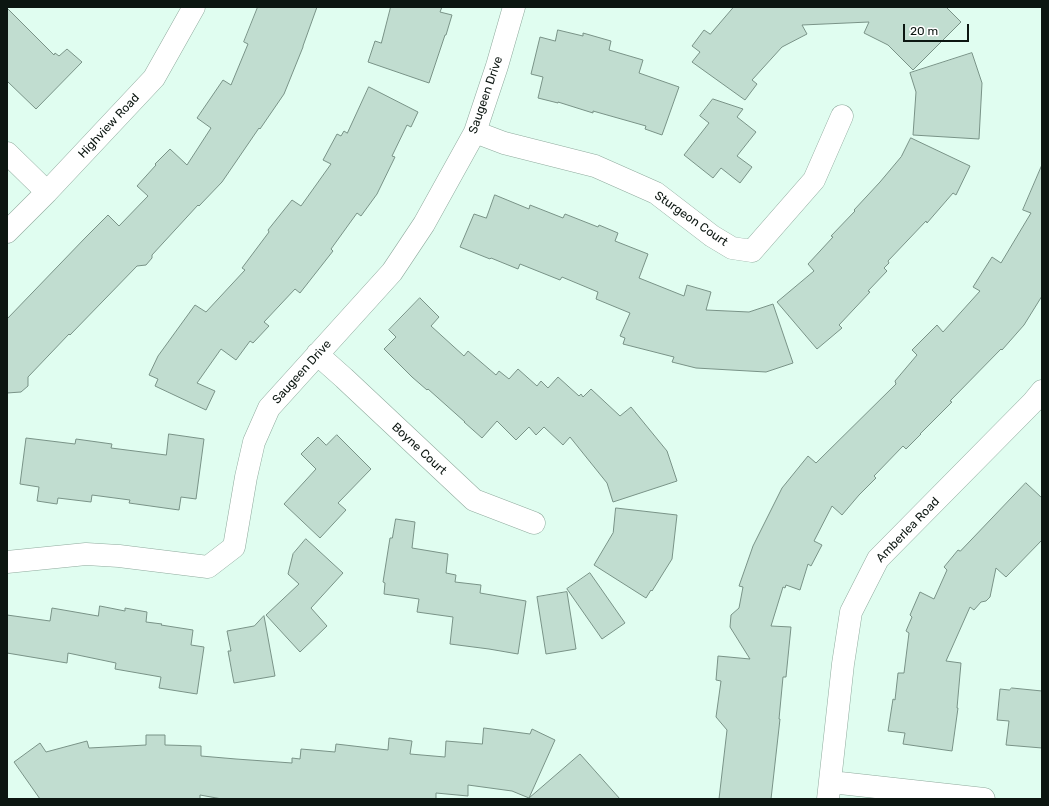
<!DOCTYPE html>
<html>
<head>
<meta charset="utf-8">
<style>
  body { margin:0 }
  #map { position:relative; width:1049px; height:806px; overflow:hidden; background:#e0fdf0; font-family:Rubik,sans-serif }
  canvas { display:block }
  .frame { position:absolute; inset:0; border:8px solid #0c1611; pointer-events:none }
  .scale { position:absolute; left:903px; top:24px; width:66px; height:18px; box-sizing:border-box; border:2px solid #0c1611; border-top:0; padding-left:5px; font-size:12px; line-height:14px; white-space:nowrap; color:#0c1611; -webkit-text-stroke:3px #fff; paint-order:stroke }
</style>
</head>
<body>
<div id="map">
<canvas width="1049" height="806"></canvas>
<div class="frame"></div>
<div class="scale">20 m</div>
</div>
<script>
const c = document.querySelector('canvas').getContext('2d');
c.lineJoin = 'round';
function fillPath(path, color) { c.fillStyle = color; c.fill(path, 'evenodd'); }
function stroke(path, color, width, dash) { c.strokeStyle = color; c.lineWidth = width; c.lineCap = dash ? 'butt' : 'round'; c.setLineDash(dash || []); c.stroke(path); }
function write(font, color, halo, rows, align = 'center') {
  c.font = font + ' Rubik,sans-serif'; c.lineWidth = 3; c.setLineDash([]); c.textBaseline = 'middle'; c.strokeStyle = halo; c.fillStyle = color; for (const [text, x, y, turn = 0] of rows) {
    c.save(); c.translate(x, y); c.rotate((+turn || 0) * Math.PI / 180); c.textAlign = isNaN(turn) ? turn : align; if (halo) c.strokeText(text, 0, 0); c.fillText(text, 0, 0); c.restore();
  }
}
const building = new Path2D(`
  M258 7H317L303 46V47L284 94 260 129 259 128 222 182 199 206 198 205 152 255V258L146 265 137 266 70 335 69 334 28 377V386L21 392 7 393V319L86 237 108 215 119 226 148 196 137 186 156 165 155 164 170 149 187 165 211 128 197 118 223 80 231 85 248 44 244 42Z
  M391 7H442L440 12 452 15 446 35H445L429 83 368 62 375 41 381 43Z
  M734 7H946L961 22 913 70 888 45 864 33 869 22 802 25 807 34 782 47 752 80 757 84 745 100 692 62 700 52 692 46 704 30 710 34Z
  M7 8 54 55 55 53 59 56 67 49 82 62 36 109 7 81Z
  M558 30 583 36V33L611 41 609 50 643 60 639 73 679 87 662 135 645 129 646 126 593 111V113L558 102V103L538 98 543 77 531 74 540 37 555 41Z
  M972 53 982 83 979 139 913 135 916 92 910 73Z
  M369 87 418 112 411 127 407 125 392 156 395 157 377 194 361 216 357 213 331 249 333 251 300 293 295 289 264 322 269 326 253 343 250 341 236 360 221 349 197 383 215 391 206 410 155 386 158 379 149 375 158 356 195 305 206 312 245 270 242 268 269 232 268 230 292 200 301 206 331 164 323 160 337 134 341 136 344 131 347 133Z
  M713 99 743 109 737 117 756 132 737 156 752 167 740 183 721 168 713 178 684 155 709 123 700 116Z
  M911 138 970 166 956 195 953 193 927 223 926 221 888 261 889 263 884 268 887 271 868 291 870 292 839 325 842 328 817 349 777 302 814 271 808 264 833 237 831 236 855 211 854 210 880 182 901 157Z
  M1042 165V296L1024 325 1002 350 1001 349 950 401 952 402 920 434H921L906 449 903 446 874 476 876 478 859 495 842 515 832 506 814 541 822 545 811 566 808 564 800 590 786 585 785 588 783 587 771 626 791 627 786 677H783L779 719H780L771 799H719L727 730 716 717 721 681 716 680 718 656 750 659 730 627 731 615 739 608 743 587 739 586 753 546 782 488 808 456 816 463 896 384 895 381 917 355 912 350 937 325 943 332 980 291 973 287 992 257 1001 263 1031 213 1023 210Z
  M495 195 529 209 530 205 563 218 565 214 598 227 599 225 618 233 615 241 648 254 639 278 684 296 687 285 711 292 706 310 749 312 773 304 793 363 766 372 696 368 672 362 674 357 623 344 625 338 620 336 630 313 596 299 598 292 562 277 560 280 520 264 518 269 491 258 490 259 460 247 474 214 486 218Z
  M420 298 439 317 431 326 464 356 468 351 496 375 499 371 509 379 518 369 537 386 541 381 548 388 558 377 579 396 581 394 583 397 591 389 620 416 631 407 667 451 677 481 613 502 607 483 570 437 563 445 544 427 536 435 529 427 516 440 497 421 482 438 464 422H465L428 389 427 390 412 377 384 349 396 337 389 330Z
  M169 434 204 439 196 499 181 497 179 510 129 503 130 500 92 495 91 502 58 498 57 504 37 501 39 487 20 484 26 438 75 444 76 439 112 444 111 448 166 455Z
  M337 435 371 469 338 503 346 510 320 538 284 504 316 469 301 454 318 437 326 445Z
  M1026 483 1042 498V540L1006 577 996 568 990 597 986 601 981 602 974 610 970 607 946 661 961 663 957 708H958L952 751 903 744 905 733 888 731 893 699 895 700 898 673H904L909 633 906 631 912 617 910 615 920 592 934 599 947 570 944 567 958 550 960 551Z
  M616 508 677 515 672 559 652 591 651 590 646 598 594 565 613 533Z
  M396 519 415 522 412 548 448 554 446 573 456 575 455 582 481 585 480 593 526 601 518 654 489 649 450 644 453 617 417 612 419 599 384 594 385 583 383 582 390 538H392Z
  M306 539 343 573 311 608 327 626 300 652 266 615 299 584 288 574 293 554Z
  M590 573 625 623 602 639 567 589Z
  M567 592 576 649 546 654 537 597Z
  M100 606 125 611V608L147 612 146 622 162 624 161 625 193 630 191 645 204 647 197 694 159 688 161 677 115 669 116 663 68 653 67 663 7 653V615L50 621 52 608 98 616Z
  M264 616 275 676 234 683 228 651H231L227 631 254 626Z
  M1012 688 1042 691V748L1006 745 1009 721 997 720 1000 689 1009 690Z
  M484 728 530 734 532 729 555 740 529 798 580 754 620 799H528L529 798 512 791 468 785V796L436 793V799H222L200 795V799H40L14 762 40 743 46 752 87 741 89 748 146 745V735H165V745L201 746V756L236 759 292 763V758L300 759 301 749 335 752 336 744 388 750 389 738 412 741 410 754 445 757 446 741 482 744Z`);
fillPath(building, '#c1ddd0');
stroke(building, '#799387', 1);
const minor = new Path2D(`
  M475 132 504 143 595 166 656 193 712 236 732 248 752 251 814 180 842 116
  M7 153 47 192
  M7 232 47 192 154 78 194 7
  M317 354 344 378 474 500 534 523
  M7 562 86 554 119 556 208 567 234 547 246 477 254 442 269 408 392 272 424 224 475 132 497 66 514 7
  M831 782 984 799
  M828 799 843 664 851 612 878 559 1033 402 1042 391`);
stroke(minor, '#8faa9d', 23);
stroke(minor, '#fff', 22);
write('12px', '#0c1611', '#fff', [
  ["Saugeen Drive",486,95,-71],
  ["Highview Road",109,126,-47],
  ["Sturgeon Court",691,219,35],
  ["Saugeen Drive",302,372,-48],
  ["Boyne Court",419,449,43],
  ["Amberlea Road",908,530,-46]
]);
</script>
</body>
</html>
